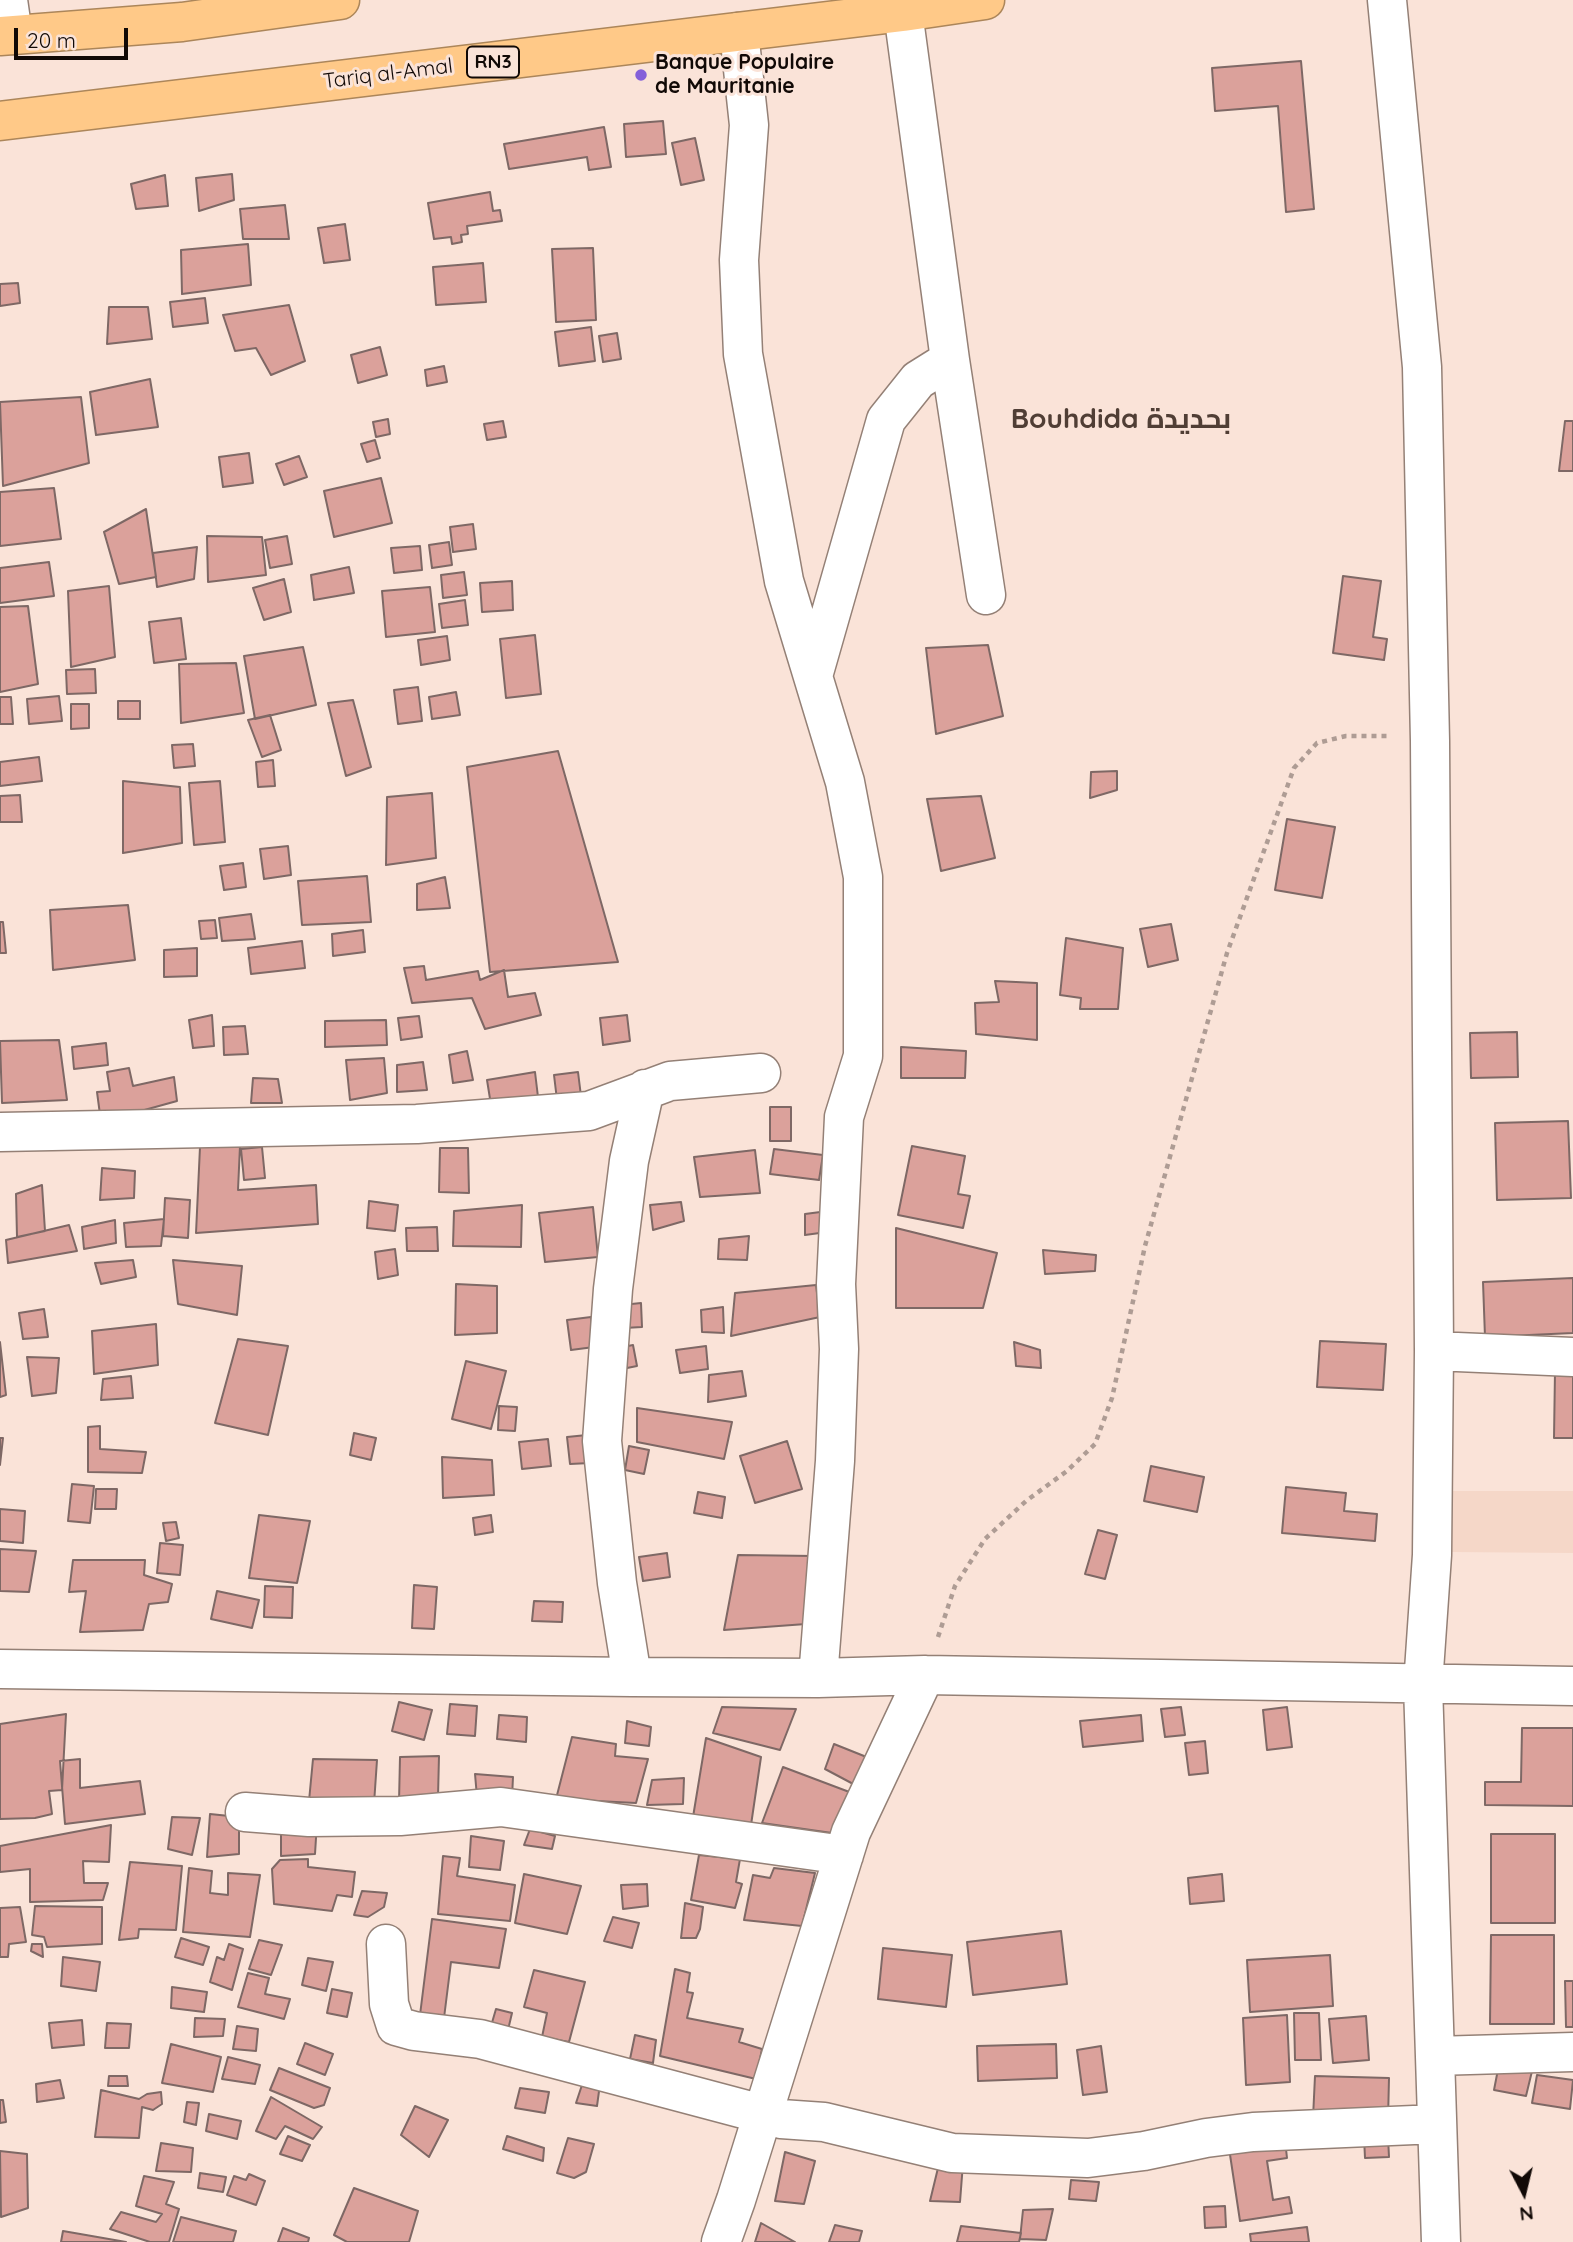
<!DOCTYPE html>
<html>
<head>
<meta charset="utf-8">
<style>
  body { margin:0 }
  #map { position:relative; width:1573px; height:2242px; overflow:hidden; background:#fae3d8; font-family:Quicksand,sans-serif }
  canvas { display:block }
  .north { position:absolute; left:1489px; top:2158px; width:70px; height:70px; -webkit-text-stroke:5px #fae3d8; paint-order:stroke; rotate:173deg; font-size:19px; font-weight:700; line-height:28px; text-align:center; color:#110906 }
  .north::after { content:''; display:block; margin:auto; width:24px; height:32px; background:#110906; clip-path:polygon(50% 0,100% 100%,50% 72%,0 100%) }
  .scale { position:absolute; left:14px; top:28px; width:114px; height:32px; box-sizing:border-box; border:4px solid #110906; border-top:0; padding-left:9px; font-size:21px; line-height:24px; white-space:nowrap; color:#110906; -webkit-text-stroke:5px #fae3d8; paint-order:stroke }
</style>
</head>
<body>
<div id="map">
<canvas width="1573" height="2242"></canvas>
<div class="north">N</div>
<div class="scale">20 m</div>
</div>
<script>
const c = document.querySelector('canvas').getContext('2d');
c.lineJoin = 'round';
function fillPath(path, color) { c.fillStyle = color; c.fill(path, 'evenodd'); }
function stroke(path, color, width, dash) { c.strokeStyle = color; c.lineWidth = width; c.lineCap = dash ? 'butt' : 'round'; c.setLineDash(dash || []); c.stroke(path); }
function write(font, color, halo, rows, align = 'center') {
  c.font = font + ' Quicksand,Cairo,sans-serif'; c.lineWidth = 6; c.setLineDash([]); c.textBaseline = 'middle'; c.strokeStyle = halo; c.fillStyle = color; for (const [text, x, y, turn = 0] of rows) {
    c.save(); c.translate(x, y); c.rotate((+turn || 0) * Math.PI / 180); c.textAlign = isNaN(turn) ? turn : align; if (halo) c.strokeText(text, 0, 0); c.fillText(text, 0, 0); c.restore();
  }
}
fillPath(new Path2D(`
  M1452 1491H1573V1553L1451 1552Z`), '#f5d7c8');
const building = new Path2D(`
  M1301 61 1314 209 1286 212 1278 106 1215 111 1212 68Z
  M663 121 666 154 626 157 624 124Z
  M604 127 611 167 589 170 587 157 509 169 504 144Z
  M695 138 704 180 681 185 672 143Z
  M232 174 234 200 199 211 196 178Z
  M165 175 168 206 136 209 131 184Z
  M490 192 493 211 500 210 502 221 467 226 468 234 461 235 462 242 452 244 451 237 434 239 428 203Z
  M285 205 289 239H243L240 209Z
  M345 224 350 260 324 263 318 228Z
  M248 244 251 285 182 294 181 250Z
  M593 248 596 320 556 322 552 249Z
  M483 263 486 302 436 305 433 267Z
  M18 283 20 303 0 306V284Z
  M205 298 208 323 173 327 170 302Z
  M289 305 305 361 271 375 256 348 235 351 223 315Z
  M109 307H148L152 339 107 344Z
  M591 327 595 361 559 366 555 332Z
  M617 333 621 359 603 362 599 336Z
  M380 347 387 375 358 383 351 355Z
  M444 366 447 382 427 386 425 370Z
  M150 379 158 427 96 435 90 392Z
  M81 397 89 463 3 486 0 402Z
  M388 419 390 434 376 437 373 422Z
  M503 421 506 437 487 440 484 424Z
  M1565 421H1573V471H1559Z
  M375 440 380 458 367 462 361 444Z
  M249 453 253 483 223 487 219 457Z
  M299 456 307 477 284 485 276 464Z
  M381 478 392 523 334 537 324 491Z
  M54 488 61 539 0 546V492Z
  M146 509 156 577 119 584 104 532Z
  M473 524 476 549 453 552 450 527Z
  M207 536 262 537 266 575 208 582Z
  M287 536 292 564 270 568 265 540Z
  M449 542 452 565 432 568 429 545Z
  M420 546 422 570 394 573 391 548Z
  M197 547 194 579 157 587 153 553Z
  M49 562 54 596 0 603V568Z
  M349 567 354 593 314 600 311 575Z
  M464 572 467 595 443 598 441 575Z
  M1343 576 1381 581 1373 637 1387 639 1384 660 1333 653Z
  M284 579 291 612 264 620 253 588Z
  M512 581 513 610 482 612 480 583Z
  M109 586 115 657 71 667 68 591Z
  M430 587 435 632 386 637 382 591Z
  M465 600 468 625 442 628 439 604Z
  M28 606 38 684 0 692V607Z
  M181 618 186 659 154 663 149 622Z
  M535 635 541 694 506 698 500 639Z
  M447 636 450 660 421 665 418 640Z
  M988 645 1003 716 936 734 926 648Z
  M303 647 316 705 255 719 244 656Z
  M236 663 244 713 181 723 179 664Z
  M95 669 96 693 67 694 66 670Z
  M418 687 422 721 398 724 394 690Z
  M456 692 460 715 432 719 429 697Z
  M59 696 62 721 29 724 27 699Z
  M0 697H11L13 724H0Z
  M353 700 371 767 346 776 328 703Z
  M118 701H140V719H118Z
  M71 704H89V728L71 729Z
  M270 715 281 750 262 757 248 720Z
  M193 744 195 766 174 768 172 745Z
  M558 751 618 962 490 972 467 767Z
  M39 757 42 781 0 786V762Z
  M273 760 275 786 258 787 256 762Z
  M1117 771V790L1090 798 1091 772Z
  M123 781 180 787 182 843 123 853Z
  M220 781 225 842 194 845 189 783Z
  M432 793 436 858 386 865 387 797Z
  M20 795 22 822H0V796Z
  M981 796 995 858 941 871 927 799Z
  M1287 819 1335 827 1322 898 1275 890Z
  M288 846 291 875 264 879 260 849Z
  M243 863 246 887 224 890 220 866Z
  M367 876 371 922 302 925 298 881Z
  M445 877 450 908 417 910V884Z
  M128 905 135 960 53 970 50 910Z
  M251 914 255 939 222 941 219 918Z
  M215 920 217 938 201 939 199 921Z
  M0 922H3L6 953H0Z
  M1171 924 1178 960 1148 967 1140 929Z
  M363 930 365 952 333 956 332 934Z
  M1066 938 1123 948 1118 1009H1080L1081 998 1060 995Z
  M302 941 305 968 251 974 248 948Z
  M197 948V976L164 977V950Z
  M424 966 426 980 478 971 480 980 504 970 508 997 535 993 541 1015 485 1029 472 998 412 1003 404 968Z
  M995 981 1037 983V1040L976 1034 975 1003 999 1002Z
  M212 1015 214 1046 193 1048 189 1020Z
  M627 1015 630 1041 603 1045 600 1018Z
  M419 1016 422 1037 401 1040 398 1018Z
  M386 1020 387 1045 325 1047V1021Z
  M245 1026 248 1054 224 1055 223 1027Z
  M1517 1032 1518 1077 1471 1078 1470 1033Z
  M59 1040 67 1100 2 1103 0 1041Z
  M106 1043 108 1065 74 1069 72 1047Z
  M901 1047 966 1051 965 1078H901Z
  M467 1051 473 1080 453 1083 449 1055Z
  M384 1058 387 1093 350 1100 346 1060Z
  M423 1062 427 1090 397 1092V1065Z
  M129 1068 133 1086 174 1077 177 1101 101 1122 97 1092 110 1091 107 1072Z
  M535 1072 538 1097 491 1105 487 1080Z
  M578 1072 581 1096 557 1100 554 1075Z
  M253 1078 278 1079 282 1103H251Z
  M770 1107H791V1141H770Z
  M1568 1121 1571 1198 1497 1200 1495 1123Z
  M240 1146 238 1190 316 1185 318 1224 196 1233 200 1147Z
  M912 1146 965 1156 958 1194 970 1196 963 1228 898 1215Z
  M262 1147 265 1178 244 1180 241 1149Z
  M440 1148H468L469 1193 439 1192Z
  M774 1149 823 1155 819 1180 770 1174Z
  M755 1150 760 1193 700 1197 694 1157Z
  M102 1168 135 1171 134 1198 100 1200Z
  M42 1185 45 1231 17 1237 16 1194Z
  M165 1198 190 1200 188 1238 163 1236Z
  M369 1201 398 1205 395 1231 367 1228Z
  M681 1202 684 1221 653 1230 650 1205Z
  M522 1205 521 1247 453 1246 454 1211Z
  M593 1207 598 1257 545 1262 539 1213Z
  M828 1211 827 1232 805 1235V1214Z
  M164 1219 161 1246 126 1247 124 1223Z
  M115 1220 116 1243 84 1249 82 1227Z
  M69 1225 77 1251 8 1263 6 1240Z
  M437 1227 438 1251H407L406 1228Z
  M896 1228 997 1253 983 1308H896Z
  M749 1236 747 1260 718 1259 719 1239Z
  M395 1249 398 1275 378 1279 375 1252Z
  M1043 1250 1096 1255 1095 1271 1045 1274Z
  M133 1260 136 1277 101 1284 95 1263Z
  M173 1260 242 1266 237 1315 178 1304Z
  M1573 1278V1333L1485 1337 1483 1282Z
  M456 1284 497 1286V1333L455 1335Z
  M816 1285 820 1317 731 1336 735 1293Z
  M641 1303 642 1327 624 1328 622 1305Z
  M723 1307 724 1333 702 1332 701 1310Z
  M44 1309 48 1337 23 1339 19 1313Z
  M591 1317 594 1347 571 1350 567 1320Z
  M156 1324 158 1365 94 1374 92 1331Z
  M238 1339 288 1346 268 1435 215 1423Z
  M1320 1341 1386 1344 1383 1390 1317 1387Z
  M0 1342 6 1395 0 1397Z
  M1014 1342 1040 1350 1041 1368 1016 1366Z
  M633 1345 637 1366 627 1368 623 1347Z
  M706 1346 708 1369 680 1373 676 1350Z
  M27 1357 59 1358 56 1393 32 1396Z
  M466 1361 506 1371 491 1429 452 1419Z
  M742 1371 746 1396 708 1402 709 1375Z
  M1555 1371H1573V1438H1554Z
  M131 1376 133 1398 101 1400 103 1379Z
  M499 1406 517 1407 515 1431 498 1430Z
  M637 1408 732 1422 724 1459 637 1442Z
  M100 1426V1449L146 1452 142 1473 88 1472V1427Z
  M354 1433 376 1438 371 1460 350 1455Z
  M587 1435 590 1463 570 1464 567 1437Z
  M0 1438H3L0 1465Z
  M548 1439 551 1466 522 1469 519 1442Z
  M787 1441 802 1489 755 1503 740 1456Z
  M629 1446 649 1450 644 1474 625 1470Z
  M442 1457 492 1460 494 1495 443 1498Z
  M1151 1466 1204 1477 1197 1512 1144 1501Z
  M72 1484 94 1486 90 1523 68 1521Z
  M1286 1487 1346 1493 1344 1511 1377 1514 1375 1541 1282 1533Z
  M96 1489H117L116 1509H95Z
  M698 1492 725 1497 722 1518 694 1513Z
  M0 1509 25 1511 23 1543 0 1541Z
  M259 1515 310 1521 297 1583 249 1578Z
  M491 1515 493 1532 475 1535 473 1518Z
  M176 1522 179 1538 166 1541 163 1523Z
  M1098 1530 1117 1535 1105 1579 1085 1574Z
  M160 1543 183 1545 180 1575 157 1573Z
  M0 1549 36 1551 29 1592 0 1591Z
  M667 1553 670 1577 643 1581 639 1557Z
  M738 1555 814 1556 806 1624 724 1630Z
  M73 1560H145L144 1575 172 1584 168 1602 149 1604 143 1630 80 1632 86 1591 69 1592Z
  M414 1585 437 1587 434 1629 412 1628Z
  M265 1586 293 1587 292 1618 264 1617Z
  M217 1591 259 1600 252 1628 211 1619Z
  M534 1601 563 1602 562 1622 532 1621Z
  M399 1702 432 1710 424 1740 392 1731Z
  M450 1704 477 1706 475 1736 447 1734Z
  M722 1707 796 1709 780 1750 713 1733Z
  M1181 1707 1185 1735 1165 1737 1161 1709Z
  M1287 1707 1292 1747 1267 1750 1263 1710Z
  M66 1714 62 1790 49 1791 52 1814 35 1818 0 1819V1724Z
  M499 1715 527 1717 526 1742 497 1739Z
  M1141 1715 1143 1741 1083 1747 1080 1721Z
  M627 1721 651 1727 649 1746 625 1743Z
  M1522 1728H1573V1806L1485 1805V1782H1521Z
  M572 1737 616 1744 615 1756 648 1759 636 1803 556 1799Z
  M706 1738 761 1757 751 1825 693 1817Z
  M1205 1741 1208 1773 1189 1775 1185 1743Z
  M834 1744 869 1758 857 1786 825 1769Z
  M439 1756 438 1797 399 1802 400 1757Z
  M80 1759V1788L140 1781 145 1814 65 1824 60 1761Z
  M313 1759 377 1760 374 1804 309 1801Z
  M783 1767 852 1793 839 1834 762 1823Z
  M475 1774 513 1777 512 1798 477 1797Z
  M684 1778 683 1804 647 1805 652 1780Z
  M210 1814 239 1817V1854L207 1857Z
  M172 1817 200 1818 192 1855 168 1849Z
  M281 1821 317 1822 315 1854 281 1856Z
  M111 1825 109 1862 83 1861 84 1883H108L103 1900 30 1902V1869L0 1872V1846Z
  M530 1829 555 1836 552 1849 524 1845Z
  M1491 1834H1555V1923H1491Z
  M471 1836 504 1841 500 1870 469 1867Z
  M699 1855 740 1859 736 1882 742 1884 735 1908 691 1900Z
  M443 1856 460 1858 457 1876 515 1885 510 1921 438 1914Z
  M308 1859V1867L355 1872 352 1897 337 1895 332 1911 274 1904 272 1869 280 1860Z
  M130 1862 182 1866 176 1930 139 1929 138 1938 119 1940Z
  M189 1868 212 1871 210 1893 228 1895V1873L260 1875 250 1937 183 1932Z
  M774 1868 815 1873 802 1926 744 1920 753 1875 770 1878Z
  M524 1874 581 1886 567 1934 515 1923Z
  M1222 1874 1224 1901 1190 1904 1188 1878Z
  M647 1884 648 1906 623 1909 621 1885Z
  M362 1891 387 1893 384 1907 368 1917 354 1915Z
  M685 1903 703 1907 700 1929 696 1938H681Z
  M35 1906 102 1907V1944L47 1947 44 1937 32 1935Z
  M20 1907 26 1942 9 1944 8 1957H0V1908Z
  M613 1917 639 1923 632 1948 604 1941Z
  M432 1919 506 1929 499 1968 451 1962 444 2018 420 2015Z
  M1061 1931 1067 1984 973 1995 967 1942Z
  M1491 1935H1554V2024H1490Z
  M181 1938 209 1947 203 1965 175 1957Z
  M259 1940 282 1945 271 1975 249 1969Z
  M32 1944H42L43 1957 31 1951Z
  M229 1944 243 1949 232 1990 210 1982 217 1957 224 1960Z
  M883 1948 952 1955 946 2007 878 1999Z
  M1330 1955 1333 2006 1250 2012 1247 1960Z
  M63 1957 100 1962 96 1991 61 1986Z
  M308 1958 333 1962 326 1991 302 1985Z
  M675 1969 690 1973 687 1992 693 1993 687 2018 743 2029 739 2042 762 2049 756 2079 660 2056Z
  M534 1970 585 1982 569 2042 542 2037 547 2013 524 2007Z
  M248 1973 269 1978 265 1994 290 1999 284 2019 238 2007Z
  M1565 1981H1573V2027H1566Z
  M172 1987 207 1992 204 2012 171 2008Z
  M332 1989 352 1993 347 2017 327 2013Z
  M496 2009 512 2013 508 2030 491 2026Z
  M1294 2013H1319L1321 2060H1295Z
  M1287 2015 1290 2082 1246 2085 1243 2018Z
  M1366 2016 1369 2060 1333 2063 1329 2019Z
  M195 2018 225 2019 223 2036 194 2037Z
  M82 2020 84 2045 52 2048 49 2023Z
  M107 2023 131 2024 129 2048H105Z
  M237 2026 258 2029 256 2051 233 2049Z
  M635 2035 656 2040 653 2063 630 2059Z
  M305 2043 333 2054 325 2075 297 2064Z
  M171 2044 221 2057 213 2092 162 2083Z
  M1056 2044 1057 2078 978 2081 977 2046Z
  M1101 2046 1107 2092 1083 2095 1077 2050Z
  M228 2057 260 2065 255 2084 222 2079Z
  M1500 2059 1533 2067 1526 2096 1494 2090Z
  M279 2068 330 2088 324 2105 314 2108 270 2090Z
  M1537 2075 1573 2080 1570 2109 1532 2103Z
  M109 2076H127L128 2086H108Z
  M1315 2076 1389 2078 1388 2121 1313 2118Z
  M60 2080 64 2098 37 2102 36 2084Z
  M583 2082 600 2084 597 2106 576 2103Z
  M520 2088 549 2092 545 2113 515 2108Z
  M101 2090 139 2099 147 2094 161 2092 162 2104 153 2110 142 2107 139 2138 95 2137Z
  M271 2097 322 2127 313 2139 285 2126 276 2139 256 2131Z
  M0 2100H3L6 2122 0 2123Z
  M187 2102 199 2103 196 2125 184 2122Z
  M415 2106 448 2120 429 2157 401 2135Z
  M209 2114 241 2121 237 2139 206 2131Z
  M288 2136 310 2145 302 2161 280 2154Z
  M507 2136 544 2148 543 2161 503 2149Z
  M1364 2137H1388L1389 2157 1365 2158Z
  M568 2138 594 2144 586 2172 574 2178 557 2173Z
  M1285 2140 1287 2158 1267 2161 1273 2200 1289 2197 1292 2213 1240 2221 1229 2148Z
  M161 2143 193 2148 191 2172 156 2171Z
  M0 2151 27 2154 28 2208 1 2217Z
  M785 2152 815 2161 804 2204 775 2201Z
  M963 2163 960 2202 930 2201 938 2168Z
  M200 2173 226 2177 223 2192 198 2188Z
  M249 2174 265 2181 256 2205 227 2195 234 2176 246 2180Z
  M144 2176 174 2182 166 2204 179 2209 169 2242H150L110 2229 121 2212 156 2222 162 2214 136 2206Z
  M1071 2180 1099 2182 1096 2201 1069 2199Z
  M354 2188 418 2211 409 2242H347L334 2235Z
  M1225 2206 1226 2227 1205 2228 1204 2207Z
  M1053 2209 1046 2240 1020 2239 1023 2210Z
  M181 2217 236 2231 233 2242H173Z
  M761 2223 795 2242H755Z
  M835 2225 862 2231 859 2242H829Z
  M961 2226 1021 2233 1019 2242H957Z
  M1307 2227 1309 2242H1251L1250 2234Z
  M283 2228 309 2238 308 2242H278Z
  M63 2231 126 2242H61Z`);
fillPath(building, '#dba19b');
stroke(building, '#7e6865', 2);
const minor = new Path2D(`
  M8 0 13 35
  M1387 0 1422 367 1430 741 1434 1351 1432 1555 1423 1685 1441 2242
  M903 12 950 360 986 595
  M739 32 749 125 739 260 743 354 784 581 845 782 863 877V1056L844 1117 836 1284 839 1349 835 1461 818 1678
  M813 676 886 420 918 380 950 360
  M0 1132 417 1124 589 1111 670 1081 761 1073
  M1434 1351 1573 1357
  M0 1669 632 1677 818 1678 925 1675 1573 1686
  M632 1677 617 1583 602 1441 613 1289 629 1161 645 1089
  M245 1812 309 1817 400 1816 501 1807 844 1855
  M386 1944 389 2004 396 2026 414 2031 480 2039 781 2119 824 2122 952 2153 1088 2158 1144 2151 1206 2138 1253 2132 1437 2124
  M1435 2056 1573 2052
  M721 2242 736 2200 851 1832 925 1675`);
const highway = new Path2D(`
  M0 36 182 22 340 0
  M0 121 903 12 985 0`);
stroke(minor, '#948076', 41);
stroke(highway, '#ac865a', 41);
stroke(new Path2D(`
  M938 1637 955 1586 985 1539 1026 1501 1067 1471 1095 1444 1112 1398 1145 1246 1227 953 1294 768 1317 743 1346 736H1391`), '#ae9c94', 4.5, [5, 5]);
stroke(minor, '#fff', 38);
stroke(highway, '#ffc988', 38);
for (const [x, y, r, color] of [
  [641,75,7,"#845fd9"]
]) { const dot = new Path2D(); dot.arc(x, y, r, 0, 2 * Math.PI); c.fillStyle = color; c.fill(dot); stroke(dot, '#fae3d8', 2.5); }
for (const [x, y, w] of [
  [493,62,52]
]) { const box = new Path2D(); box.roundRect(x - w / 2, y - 15.5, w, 31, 5); c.fillStyle = '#fae3d8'; c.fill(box); stroke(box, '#110906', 2); }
write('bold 19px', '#110906', null, [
  ["RN3",493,62]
]);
write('bold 21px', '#110906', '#fae3d8', [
  ["Banque Populaire",655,63],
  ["de Mauritanie",655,87]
], 'left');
write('21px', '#110906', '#fae3d8', [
  ["Tariq al-Amal",388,74,-7]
]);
write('bold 28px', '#503e35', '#fae3d8', [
  ["Bouhdida بحديدة",1121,420]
]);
</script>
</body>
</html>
